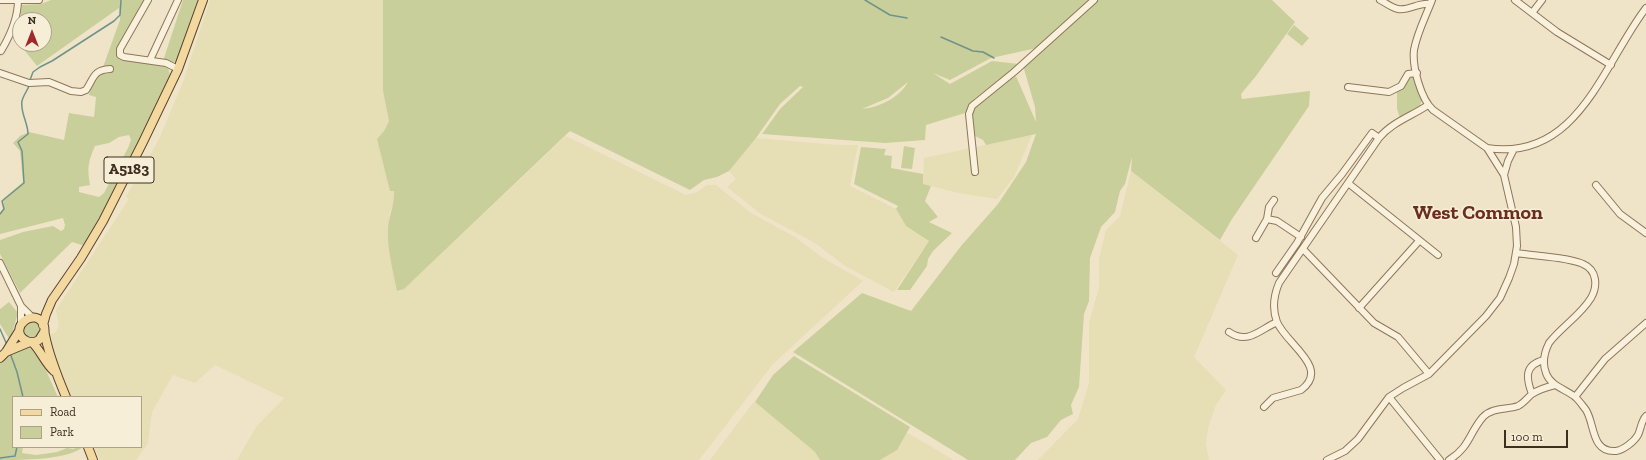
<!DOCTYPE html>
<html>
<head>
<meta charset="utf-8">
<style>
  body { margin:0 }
  #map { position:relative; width:1646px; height:460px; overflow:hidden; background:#f0e4c8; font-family:"Zilla Slab",serif }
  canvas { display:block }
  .legend { position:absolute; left:12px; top:396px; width:130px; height:52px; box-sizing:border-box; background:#f7eed8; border:1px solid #ada18e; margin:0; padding:5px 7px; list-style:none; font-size:12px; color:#3d2e20 }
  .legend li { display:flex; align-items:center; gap:8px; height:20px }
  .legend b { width:20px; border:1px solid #ada18e }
  .north { position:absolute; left:12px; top:12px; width:40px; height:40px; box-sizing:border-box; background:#f7eed8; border:1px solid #ada18e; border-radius:50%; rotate:0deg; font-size:11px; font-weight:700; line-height:16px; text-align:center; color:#3d2e20 }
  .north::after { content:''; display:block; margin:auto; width:14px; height:18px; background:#9e2a2b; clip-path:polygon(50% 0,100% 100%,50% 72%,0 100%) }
  .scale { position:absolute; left:1504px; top:430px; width:64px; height:18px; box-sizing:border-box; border:2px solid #3d2e20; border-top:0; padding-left:5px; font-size:12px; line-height:14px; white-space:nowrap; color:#3d2e20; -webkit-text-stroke:3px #f7eed8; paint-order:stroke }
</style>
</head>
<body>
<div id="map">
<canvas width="1646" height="460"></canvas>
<ul class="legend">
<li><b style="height:5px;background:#f3d9a0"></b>Road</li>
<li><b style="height:11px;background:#c9cf9b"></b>Park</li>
</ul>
<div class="north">N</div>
<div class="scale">100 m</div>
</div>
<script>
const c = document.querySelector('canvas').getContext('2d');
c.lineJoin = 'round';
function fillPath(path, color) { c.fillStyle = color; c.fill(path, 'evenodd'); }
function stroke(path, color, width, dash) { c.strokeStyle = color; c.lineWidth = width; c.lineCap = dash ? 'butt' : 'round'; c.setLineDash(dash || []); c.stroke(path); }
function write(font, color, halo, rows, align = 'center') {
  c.font = font + ' "Zilla Slab",serif'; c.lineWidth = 3; c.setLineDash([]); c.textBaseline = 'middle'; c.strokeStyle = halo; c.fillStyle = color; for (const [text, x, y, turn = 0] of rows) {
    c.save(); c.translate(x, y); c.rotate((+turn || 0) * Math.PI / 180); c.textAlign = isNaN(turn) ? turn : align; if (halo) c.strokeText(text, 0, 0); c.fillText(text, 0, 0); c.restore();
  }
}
fillPath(new Path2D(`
  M210 0H383V91L389 121 384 131 377 139 394 191 395 201 389 214 398 291 404 289 566 136 686 195 697 192 707 185H716L751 213 795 237 823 258 863 281 773 364 699 460H237L256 427 284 398 215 365 195 383 173 375 152 412 148 443 136 460H100L94 447H141V397H72L52 350 51 334 56 332 59 326 56 310 129 199 126 197 159 139 183 82Z
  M1032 135 1014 177 997 199 958 193 923 184 924 158Z
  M756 138 837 145H858L850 186 896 209 906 226 929 241 894 292 845 266 815 243 761 214 727 187 736 179 729 171Z
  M1131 171 1238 255 1194 357 1226 390 1216 405 1208 428 1206 444 1209 460H1038L1078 419 1089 383V323L1099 288V259L1106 230 1120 216Z
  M755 402 815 452 820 460H710L752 404Z
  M906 432 954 460H880L897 450Z`), '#e6deb5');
fillPath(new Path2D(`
  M51 0H144L116 50 120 58 164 65 168 67 170 75C151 133 115 193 85 246L72 242 20 293 0 254V240L23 232 53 226 61 231 64 229 65 225 63 218 0 234V213L4 207 3 199 23 182 20 151 13 143 20 136 29 132 64 140 69 113 94 117 96 97 89 95 92 81 103 67 120 20 119 8 37 66 17 41 22 5 41 4ZM20 20H44V44H20ZM129 135 131 140 128 148 104 193 99 197 79 192V187L90 185C87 168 88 162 95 146L109 143 119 137Z
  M183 0H200L177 61 171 63 163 61Z
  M383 0H1272L1295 22 1256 76 1241 94 1242 99 1310 91 1309 106 1232 219 1220 240 1131 171 1132 157 1125 184 1120 191 1115 212 1101 227 1090 258 1089 301 1084 314 1079 387 1071 405 1073 414 1061 420 1047 437 1031 443 1015 460H968L793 352 862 293 911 311 961 246 998 204 1026 162 1036 134 986 145 983 140 973 135C973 129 970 122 971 116 974 99 1003 85 1016 76L1036 122 1035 107 1022 62 1037 48 991 58 950 80 933 73 950 84 992 61 1019 64 974 99 965 113 926 125 925 140 885 143 762 134 780 109 803 87 800 86 780 104 756 138 729 171 717 177 704 180 690 190 570 131 404 289 397 291C393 270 387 249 388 228 389 215 395 204 394 191H390L377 139 384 131 389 121 383 91ZM908 82C899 98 880 107 862 109L888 98Z
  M1294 25 1309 38 1302 46 1287 34Z
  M1410 76 1415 77 1422 100 1420 106 1400 118 1397 109V92Z
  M904 146 915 148 912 169 901 168Z
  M861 147 886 149 884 155 892 156 891 168 923 174V184L931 186 925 201 938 217 929 222 952 233 933 251 928 259 927 266 910 290H897L929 241 906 226 896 209 898 206 854 184Z
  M9 302 18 313 10 340 0 324V309Z
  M23 330a9 9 0 1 1 18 0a9 9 0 1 1-18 0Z
  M23 347H34C44 363 50 380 58 397H13V447H23L22 453 36 455 57 452 67 448 74 449 76 447H83C68 460 22 460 0 460V362L14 352Z
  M794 356 910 427 897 450 880 460H820L815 452 755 402 773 375Z`), '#c9cf9b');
stroke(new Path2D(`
  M865 0 890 15 907 18
  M941 37 973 51 983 52 994 58
  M30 80 33 72 40 67 52 61 114 21 120 15 121 0
  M0 214 4 209 2 201 24 183 22 151 18 142 28 134C28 123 20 112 22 101 23 96 27 91 29 86
  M0 329 7 345
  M10 353 17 372 23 397
  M0 458 15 456 17 447`), '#6f938a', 1.5);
const minor = new Path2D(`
  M0 0H39
  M148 0 120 49V55L124 57 166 63 178 69
  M1380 0C1386 3 1392 8 1398 9 1409 11 1419 2 1430 4
  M1432 0C1426 16 1417 33 1414 50 1412 67 1421 99 1433 110L1487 148C1578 162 1603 64 1646 8
  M1515 0 1557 32 1611 65
  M1532 13 1542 0
  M1 51C10 36 18 18 18 0
  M150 60 178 0
  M0 73 29 83 49 82 71 91 81 92 86 90C94 78 93 70 110 69
  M1348 87 1389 92 1401 86 1408 74 1417 73
  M1487 148 1504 175
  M975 172 969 114 972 106 1014 72 1094 0
  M1348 183 1438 255
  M1596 185 1620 214 1646 233
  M1267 219 1277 221 1301 237
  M1256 238 1267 219 1269 207 1274 200
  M1303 249 1374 323 1398 337 1429 374
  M1516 253C1534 256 1569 257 1583 264 1597 270 1598 286 1591 298 1580 316 1561 327 1549 343 1544 353 1542 363 1546 373 1550 385 1564 389 1574 396 1579 400 1582 405 1586 410 1595 424 1591 453 1616 451 1623 450 1634 442 1638 435 1641 429 1641 421 1646 416
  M0 263 21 306 32 317
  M1276 273 1297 243 1322 198 1342 174 1372 133 1379 138
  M1359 308 1419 241
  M21 324V306
  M1229 332C1248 345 1259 330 1277 322
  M1532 394C1526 378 1524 365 1544 360
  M1389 397 1440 460
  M1575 397 1605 359 1646 323
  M1264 407 1273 398 1301 390C1331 368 1286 344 1277 322 1272 309 1274 295 1279 283L1379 138C1392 122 1412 116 1428 105
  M1327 460 1345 451 1358 439 1389 397 1403 388 1429 374 1486 316 1500 298 1509 278 1514 264 1517 246 1516 227 1504 175 1508 161 1514 149
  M1449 460C1470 447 1469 433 1483 417 1493 407 1506 410 1518 406 1524 403 1527 398 1532 394 1539 389 1547 387 1555 385`);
const major = new Path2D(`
  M43 325 46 314 52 300 81 258 103 221 143 142 178 69 203 0
  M44 332 39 340C34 343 29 343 25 340 7 328 36 305 44 326 45 329 44 332 45 335 49 356 58 378 66 397
  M32 342C41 351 45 363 54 371
  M6 352 30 342
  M0 358 6 352 19 331
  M88 447 93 460`);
stroke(minor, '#8d765c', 8);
stroke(major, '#5b4430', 10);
stroke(minor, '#faf1dc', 6);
stroke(major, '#f3d9a0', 8);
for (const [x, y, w] of [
  [129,170,50]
]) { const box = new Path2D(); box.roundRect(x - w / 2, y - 13, w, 26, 3); c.fillStyle = '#f7eed8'; c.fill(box); stroke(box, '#3d2e20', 1); }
write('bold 15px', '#3d2e20', null, [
  ["A5183",129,170]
]);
write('bold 20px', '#6b2e1e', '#f7eed8', [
  ["West Common",1478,213]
]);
</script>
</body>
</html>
